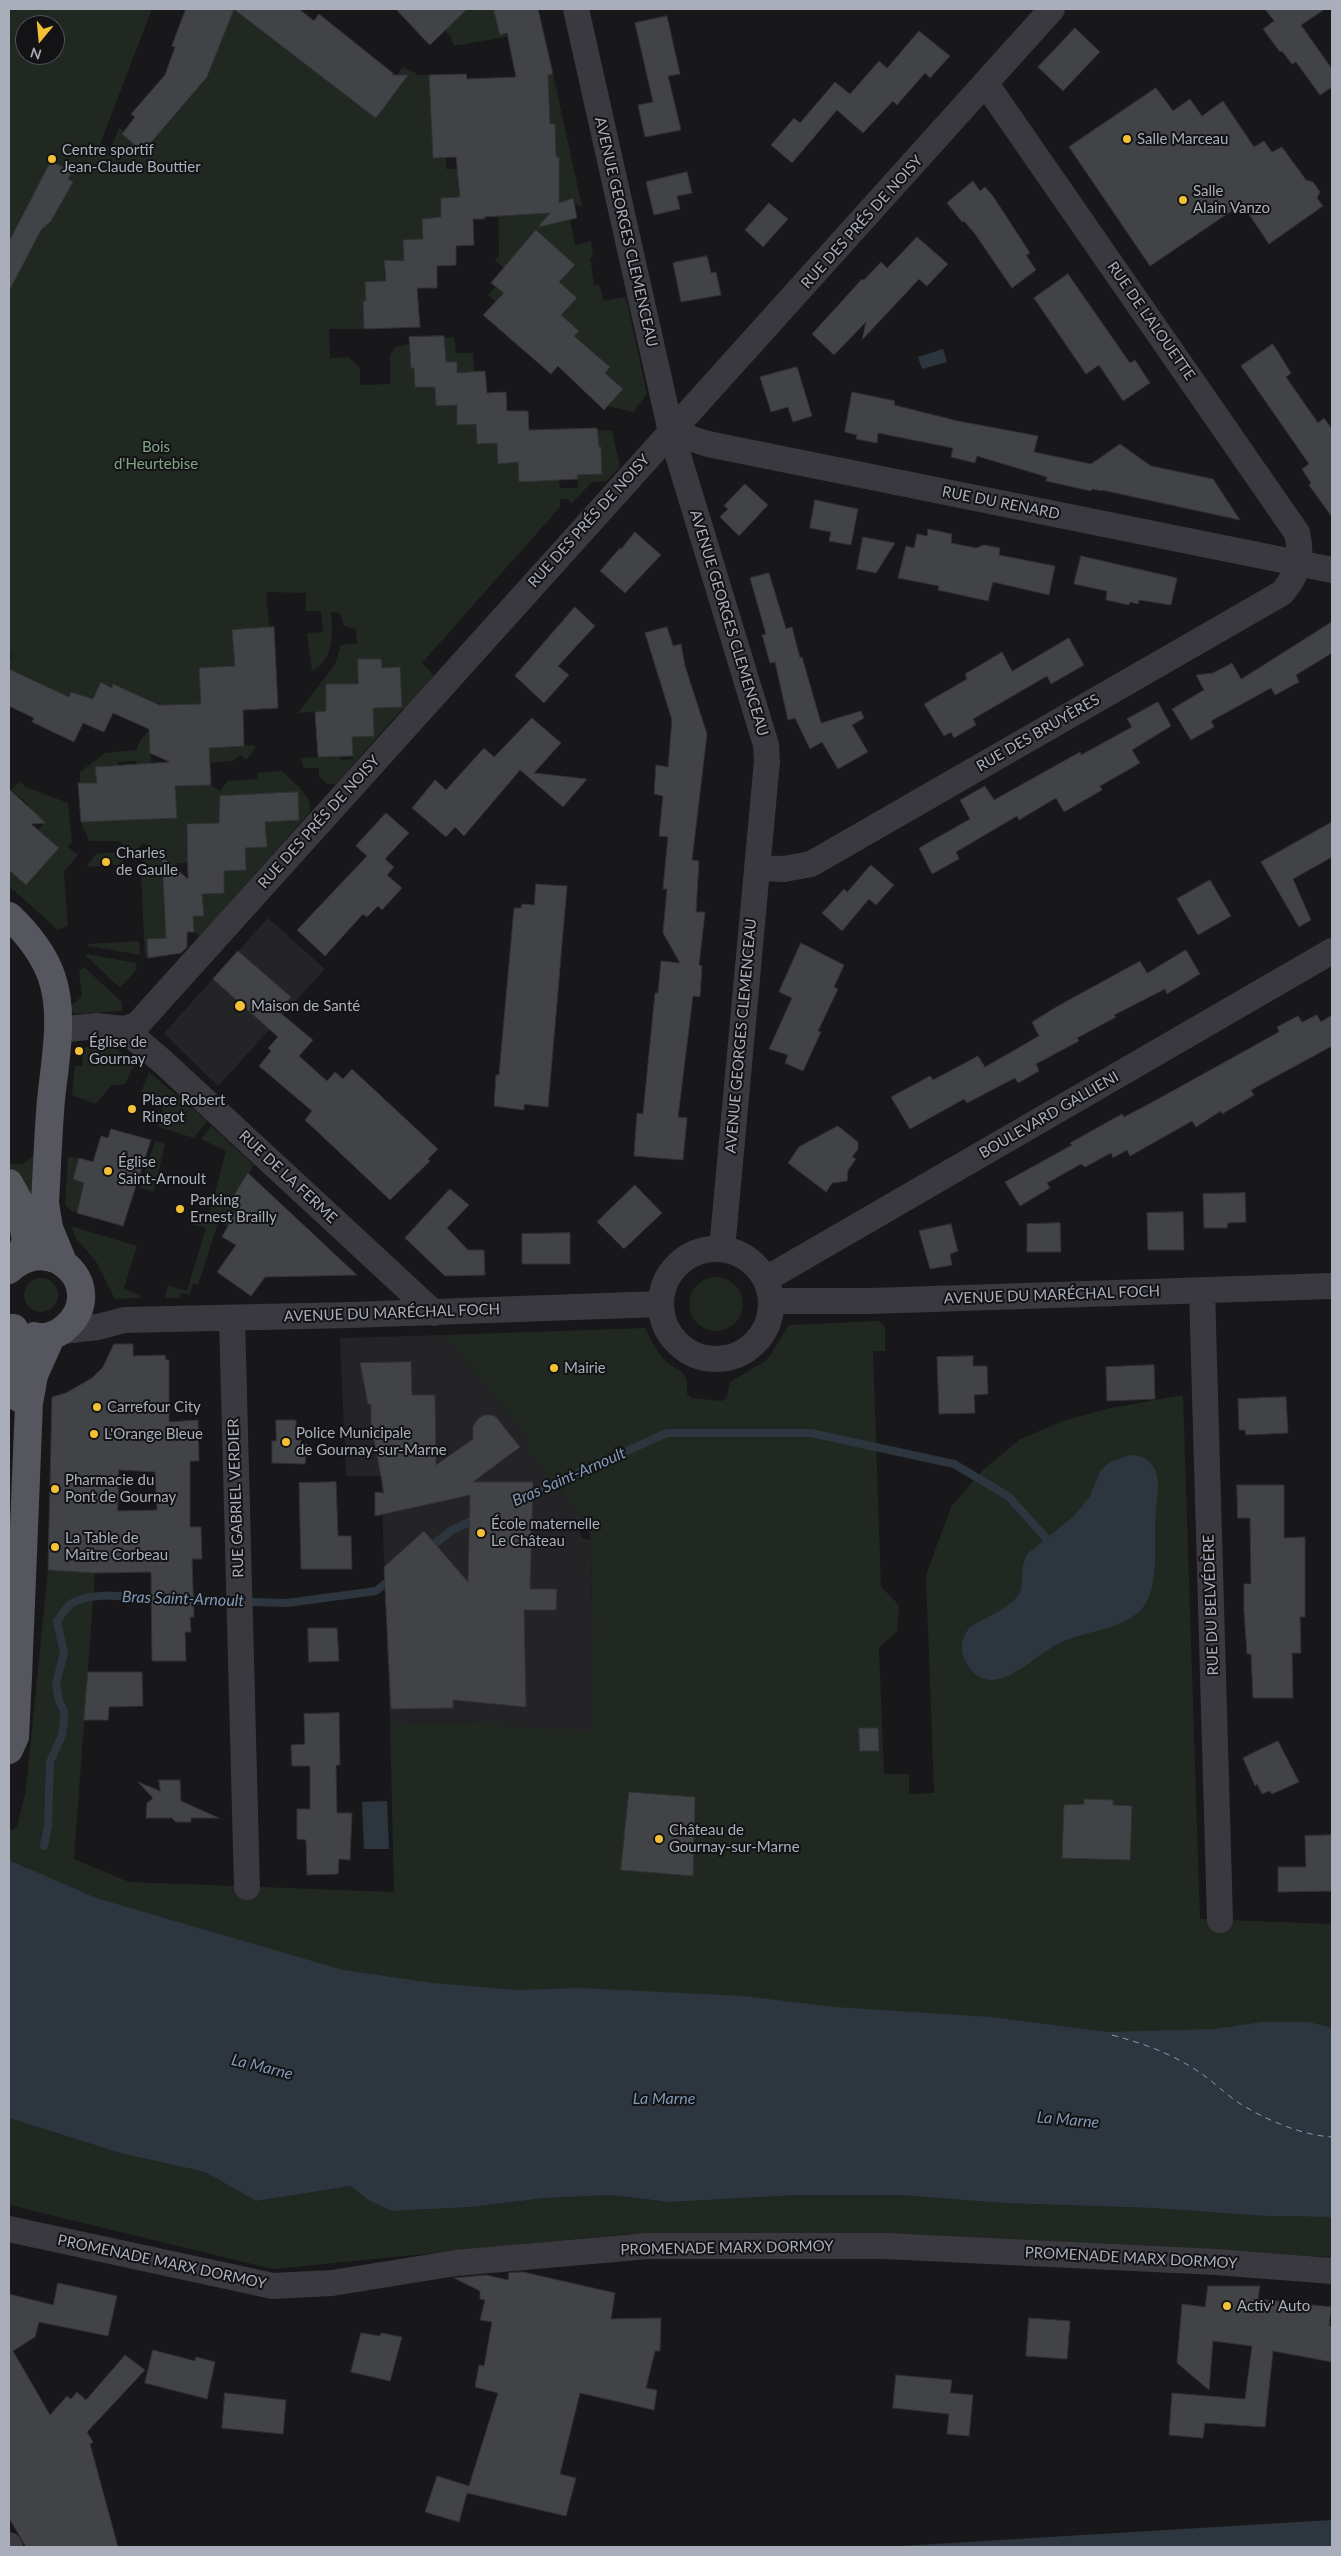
<!DOCTYPE html>
<html>
<head>
<meta charset="utf-8">
<style>
  body { margin:0 }
  #map { position:relative; width:1341px; height:2556px; overflow:hidden; background:#18181a; font-family:Lato,sans-serif }
  canvas { display:block }
  .frame { position:absolute; inset:0; border:10px solid #aaaeba; pointer-events:none }
  .north { position:absolute; left:15px; top:15px; width:50px; height:50px; box-sizing:border-box; background:#131315; border:1px solid #4f5157; border-radius:50%; rotate:197deg; font-size:14px; font-weight:700; line-height:20px; text-align:center; color:#aaaeba }
  .north::after { content:''; display:block; margin:auto; width:18px; height:22px; background:#f3c036; clip-path:polygon(50% 0,100% 100%,50% 72%,0 100%) }
</style>
</head>
<body>
<div id="map">
<canvas width="1341" height="2556"></canvas>
<div class="frame"></div>
<div class="north">N</div>
</div>
<script>
const c = document.querySelector('canvas').getContext('2d');
c.lineJoin = 'round';
function fillPath(path, color) { c.fillStyle = color; c.fill(path, 'evenodd'); }
function stroke(path, color, width, dash) { c.strokeStyle = color; c.lineWidth = width; c.lineCap = dash ? 'butt' : 'round'; c.setLineDash(dash || []); c.stroke(path); }
function write(font, color, halo, rows, align = 'center') {
  c.font = font + ' Lato,sans-serif'; c.lineWidth = 4; c.setLineDash([]); c.textBaseline = 'middle'; c.strokeStyle = halo; c.fillStyle = color; for (const [text, x, y, turn = 0] of rows) {
    c.save(); c.translate(x, y); c.rotate((+turn || 0) * Math.PI / 180); c.textAlign = isNaN(turn) ? turn : align; if (halo) c.strokeText(text, 0, 0); c.fillText(text, 0, 0); c.restore();
  }
}
fillPath(new Path2D(`
  M268 918 325 969 218 1086 164 1033Z
  M444 1335 531 1441 524 1447 586 1521 582 1523 579 1530 582 1538 591 1540 592 1616 596 1617V1639L592 1640 593 1732 505 1727V1722L390 1723 381 1476H346L340 1338Z`), '#242427');
fillPath(new Path2D(`
  M9 9H152L100 144 111 148 119 128 124 131 122 134 144 152 208 76 226 29 209 20H229L234 9H272L328 80 375 117C389 101 389 85 403 67L419 75H429L433 157H446V169L461 168 460 197 441 198V217L423 239 403 240 404 261 384 260 385 281 366 301 363 302 364 329H329L330 358 348 357 360 368V385L390 384V355L395 347 409 344 411 368H414L415 387H435L436 406 457 405V424H476L477 444 497 443 498 464 518 462 520 482 559 480 560 488H578L577 475 602 474 601 447H599L597 430 612 431 620 467 607 481 592 482 571 504 568 499H560V507L422 663 434 675 405 709 403 708 336 784H327L319 777V768H304L300 758 340 756 341 760 353 759 352 737 374 736 373 708 402 706 400 667 382 668 381 659H358V684H348V690L326 711 298 713 335 664 341 645 357 643 356 629 344 626 340 613 331 612C333 632 334 661 312 671L307 633 323 632 321 611H306V593L268 592 266 595 270 632 232 631 236 667 199 668 202 708 154 703 113 685 112 687 102 682 93 699 71 692 63 708 9 678 11 667 9 663 12 655 9 653ZM25 25H55V55H25Z
  M450 9H498L495 10 499 34 506 33V37L454 46 450 36 445 30 457 18Z
  M553 74 582 206 574 204 572 198 566 200 575 245 591 241 593 257 589 259 591 263 594 285 599 284 604 301 626 297 647 394 633 412 607 406 622 389 605 373 610 367 574 336 579 331 561 315 577 298 559 282 574 265 537 230 519 251 536 266 541 333 525 352 505 335 517 321 488 295 509 273 495 260 499 256 498 194 505 216 545 213 549 163 559 162V157H549L545 125 549 91 537 77Z
  M454 337 456 353H473L475 381H458L457 362H446L444 338Z
  M157 724 150 744 152 779H137L136 761 118 762V765L95 767 97 783H80V772L105 753 137 750C139 738 148 732 157 724Z
  M253 745 256 747 246 760 240 755 233 761 208 763V746Z
  M282 771C292 782 314 796 310 812L200 936 194 932 193 916 203 915 202 894 224 893V871L246 870 245 848 266 847 265 819 299 820 298 792 241 795 219 818V823H208L209 840 188 847V863H177L176 868H165L163 888 167 938 147 939 148 958 145 957 141 872H145V861H142L151 849 143 843 133 853 119 841H89L81 822 176 818 173 784 211 785 220 791 228 781 258 779V773Z
  M19 782 26 787 68 803 72 842 68 847 78 855 64 872 68 926 58 930 9 886V870L26 885 59 848 38 830 45 823 23 812 29 805 11 790Z
  M116 852 125 864 113 865 108 857 103 858 100 866 86 867 96 854Z
  M139 941 140 955 88 946V944Z
  M87 954 136 963 137 969 120 988 86 956Z
  M84 967 122 1002V1011L75 1014 68 1008 82 996 79 971Z
  M98 1045 112 1047 136 1061 125 1084 111 1086 96 1104 72 1095 75 1066H82L83 1048Z
  M149 1072 207 1121 194 1138 158 1127 162 1116V1104L153 1096 141 1092Z
  M211 1126 254 1165 231 1202 245 1216 265 1258 219 1220 198 1285 193 1284 189 1296 186 1293 180 1294V1298H165L168 1285 187 1291 206 1228 191 1224 192 1219 207 1223 226 1151 201 1139Z
  M155 1141 165 1144 154 1192 140 1188Z
  M35 1155 34 1204 9 1169V1164H22Z
  M68 1157 79 1158 73 1179 84 1183 78 1209 79 1213 72 1211 65 1205Z
  M71 1226 137 1246 124 1288 140 1296V1298L115 1299 96 1261 76 1239Z
  M689 1304a27 27 0 1 1 54 0a27 27 0 1 1-54 0Z
  M24 1295a17 17 0 1 1 34 0a17 17 0 1 1-34 0Z
  M879 1321 885 1327V1351H873L881 1587 899 1605 897 1631 879 1648 884 1774H909V1794L934 1793 926 1575 951 1507 981 1472 1020 1439 1063 1421 1106 1409 1183 1395 1200 1919 1332 1924V2055L334 2004 9 1875 31 1869 9 1860V1831L16 1828 18 1824 26 1789 48 1570 95 1573 74 1859 129 1882 394 1892 390 1723 505 1722 506 1727 592 1731V1639H596V1617H592L591 1540 586 1521 524 1447 531 1441 444 1335 645 1328C651 1339 657 1353 666 1361 681 1374 689 1369 687 1394L692 1398 722 1401 727 1397 730 1382 767 1360 789 1325Z
  M9 2118 120 2153 205 2172 256 2201 351 2186 368 2200 392 2211 471 2207 546 2198 610 2195 670 2202 798 2195H900L1002 2203 1152 2208 1265 2216 1332 2217V2257L844 2234H628L273 2269 9 2205Z`), '#202821');
fillPath(new Path2D(`
  M943 349 947 362 922 369 918 357Z
  M1131 1455C1157 1456 1160 1477 1157 1499 1152 1529 1161 1579 1146 1603 1130 1629 1089 1630 1064 1641 1040 1651 1017 1679 991 1680 979 1680 969 1670 965 1660 959 1649 962 1638 969 1628 983 1618 1018 1605 1021 1589 1023 1576 1021 1566 1027 1554L1074 1516 1090 1496 1100 1471 1110 1462Z
  M387 1801 389 1849H364L362 1802Z
  M9 1860 96 1898 343 1970 433 1983 516 1990 580 1988 743 1996 834 2007 991 2017 1108 2032 1215 2029 1262 2022H1309L1332 2028V2217L1265 2216 1152 2208 1002 2203 900 2195H798L670 2202 610 2195 546 2198 471 2207 392 2211 368 2200 351 2186 256 2201 205 2172 120 2153 9 2118Z
  M1332 2520V2547H884Z`), '#2d363e');
stroke(new Path2D(`
  M525 1497 667 1433H811L954 1464 1008 1496 1046 1538
  M428 1549 452 1530 478 1518
  M184 1600 287 1603 376 1591 392 1578
  M44 1846 48 1826 50 1762 62 1735 64 1720V1711L59 1701 56 1684 64 1653 57 1621C61 1616 66 1607 72 1603 98 1589 132 1599 160 1600`), '#2d363e', 8);
stroke(new Path2D(`
  M1112 2035C1142 2043 1170 2053 1196 2070 1212 2080 1224 2093 1239 2103 1266 2120 1301 2135 1332 2137`), '#8199b5', 1, [6, 5]);
const building = new Path2D(`
  M186 9H234L207 77 143 152 122 134 135 117 131 114 165 75 175 47 172 46Z
  M234 9H299L314 21 319 14 394 74 392 75H408L376 118Z
  M396 9H467L430 45Z
  M494 9H538L553 74 548 75 550 124H555L556 157H559V203L573 198 577 218 538 227 550 213 484 217 485 219H473L474 245 456 246V265L437 266V288H417L420 327 364 329 363 301H366L365 282 386 281 384 260 404 261 403 240 423 239 422 219 441 217V198L460 197 456 157 433 158 429 75 466 74 467 79 516 77 507 33 500 35Z
  M1265 9H1325L1301 25 1332 69V87L1320 95 1296 62 1292 64 1282 51 1280 52 1263 29 1274 21Z
  M667 16 680 74 668 76 681 130 645 137 638 105 653 102 635 23Z
  M1075 28 1100 52 1063 91 1038 67Z
  M919 31 950 56 930 78 925 73 897 105 893 101 863 133 837 110 792 163 771 145 794 118 800 123 835 82 850 94 879 61 887 68Z
  M1156 88 1173 111 1190 99 1202 116 1223 101 1254 147 1264 141 1272 152 1282 147 1306 180 1313 182 1320 192 1317 198 1323 206 1269 244 1242 204 1150 266 1069 147Z
  M51 161 72 172 68 179 73 182 51 221 41 230 9 291V242Z
  M687 172 692 193 677 196 680 209 654 215 646 182Z
  M973 181 980 191 985 187 993 196 1030 253 1026 255 1036 270 1012 288 975 234 964 221 962 222 947 203Z
  M769 203 788 219 763 247 745 230Z
  M536 230 575 265 559 282 577 298 561 315 579 331 574 336 610 367 605 373 623 389 604 410 558 366 551 374 483 315 504 293 491 283Z
  M917 237 948 264 927 286 919 279 862 340 866 322 834 355 812 334 862 279 864 280 881 262 887 268Z
  M707 256 711 273 716 272 721 295 681 302 673 263Z
  M1068 274 1130 363 1135 360 1150 383 1123 401 1099 365 1086 374 1034 298Z
  M444 336 446 362H457V373L485 371 487 393 506 392 507 411H528L529 430 597 428 599 447H601L602 474 577 475 578 479 519 482 518 462 498 464 497 443 477 444 476 424 457 425V405L436 406 435 387H415L414 368H411L409 337Z
  M1273 344 1291 373 1286 377 1318 423 1324 418 1332 429V517L1309 485 1311 483 1302 469 1309 464 1241 366Z
  M797 367 812 416 793 422 788 407 771 412 760 377Z
  M852 392 895 401 894 405 958 421 1038 436 1034 452 1091 464 1120 444 1151 466 1213 479 1240 520 1102 490V491L1092 489 1091 491 1046 481 1047 477 977 456 975 463 951 457 953 448 878 433 877 443 856 439 857 435 845 432Z
  M745 484 768 505 739 536 720 517 728 509 724 506Z
  M815 500 858 509 851 545 829 541 831 532 810 528Z
  M928 529 952 534 951 543 976 548 984 545 1000 548 999 555 1055 566 1049 595 993 582 988 601 938 590 939 586 898 578 906 546 914 548 917 534 927 536Z
  M635 532 661 555 625 593 600 571 620 548 621 549Z
  M863 537 895 543 876 573 857 569Z
  M1081 556 1177 578 1171 605 1139 600 1138 604 1130 602 1129 605 1106 600 1107 591 1074 584Z
  M769 573 786 629 792 627 800 658 802 657 821 723 861 711 864 718 852 725 868 752 838 769 822 742 810 749 795 718 788 720 775 662 770 663 762 635 766 634 750 578Z
  M575 607 595 626 558 666 569 675 544 703 515 676Z
  M1332 622V653L1296 675 1299 682 1275 695 1271 688 1211 721 1214 727 1191 740 1172 709 1204 690 1196 675 1213 673 1232 663 1241 679Z
  M274 627 278 708 243 710 244 746 209 748 211 785 175 786 177 818 81 822 78 783H97L95 767 170 762 150 753 149 729 113 713 104 732 83 723 74 742 32 722 34 718 9 706V669L69 697 71 692 93 699 101 682 112 688 113 684 159 705 201 704 199 668 235 666 232 630Z
  M667 627 673 646 681 644 685 666 707 734 692 860 699 861 696 912H705L699 965 702 966 700 997 693 996 678 1117 687 1118 683 1160 634 1156 637 1113 643 1114 655 993H658L661 961 680 963 663 933 667 889H663L668 837 659 836 663 796 654 794 656 765 668 767 672 720 645 633Z
  M1069 638 1084 665 1051 684 1047 676 973 719 976 725 954 738 951 732 944 736 924 704 967 679 965 674 1002 652 1012 671Z
  M358 659H381L382 668 400 667 402 707 373 708 374 736 352 737 353 756 318 757 315 712 326 711V684H358Z
  M1158 702 1171 726 1132 750 1140 763 1100 786 1102 790 1064 812 1056 798 1019 820 1017 816 956 852 959 859 932 874 919 848 970 819 960 800 985 786 994 800 1080 752 1081 755 1132 727 1127 719Z
  M532 718 561 743 534 773 587 779 563 807 520 770 464 836 455 827 446 837 412 808 435 780 446 790 484 748 494 757Z
  M9 789 46 823 31 824 59 848 26 885 9 870Z
  M298 792 299 820 265 822 267 847 245 848 246 870 224 871V893L202 894 204 916H193L194 932H187V947L181 953 148 958 147 939 166 938 162 857 188 879 187 824 219 823 220 796Z
  M386 813 409 833 385 859 394 867 387 875 402 888 382 910 378 906 367 917 363 914 325 956 297 930 367 856 356 846Z
  M1332 822V857L1293 879 1311 920 1299 927 1261 862Z
  M871 865 894 885 876 905 869 899 842 931 822 913 844 889 847 892Z
  M1210 880 1231 916 1198 935 1177 899Z
  M536 884 567 886 548 1107 524 1104V1110L494 1106 496 1075H499L514 908H521L522 904 534 905Z
  M801 943 844 965 834 987 838 989 818 1031 821 1032 803 1071 785 1063 788 1055 769 1049 792 998 779 992Z
  M1186 950 1200 974 1167 994 1165 989 1114 1015 1116 1017 1077 1038 1079 1041 1036 1064 1039 1071 1018 1083 1015 1078 967 1103 964 1099 910 1129 891 1097 930 1076 933 1080 978 1056 985 1067 1039 1036 1032 1022 1058 1006 1140 961 1147 973Z
  M238 951 291 997 278 1011 313 1040 299 1056 327 1081 335 1072 343 1079 352 1069 438 1149 428 1159 430 1161 390 1200 305 1120 312 1111 259 1066 271 1051 268 1048 278 1037 213 979Z
  M1317 1015 1321 1022 1332 1015V1046L1251 1090 1254 1095 1222 1114 1221 1111 1196 1127 1192 1121 1130 1156 1127 1150 1113 1158 1111 1153 1085 1167 1081 1164 1047 1183 1050 1188 1020 1206 1005 1182 1072 1145 1070 1143 1122 1114 1124 1117 1149 1104 1279 1032 1277 1027 1298 1016 1302 1022Z
  M838 1126 858 1142V1149L852 1157 856 1159 848 1170 847 1181 832 1183 826 1192 788 1163 799 1147Z
  M111 1129 151 1140 123 1226 77 1213 84 1183 73 1179 79 1158 93 1162 101 1136 108 1138Z
  M248 1173 357 1275 265 1277 251 1296 217 1272 236 1245 222 1237 237 1209 230 1202Z
  M635 1185 662 1213 624 1249 597 1222Z
  M450 1189 469 1205 447 1228 468 1250H484L485 1275 445 1276 405 1238Z
  M1245 1193 1246 1222 1228 1223 1227 1228H1204L1203 1194Z
  M1183 1212 1184 1250H1148L1147 1213Z
  M1060 1223 1061 1252H1027V1224Z
  M951 1224 958 1251 950 1254 952 1265 930 1269 919 1231Z
  M570 1233V1264H522V1234Z
  M114 1344H133V1356L165 1355 166 1360H169V1422L198 1420 199 1461H190V1527H201L202 1559H192L194 1617H190L191 1632H185L186 1661H152L151 1572 95 1573 48 1570 52 1397 66 1393 92 1378 103 1367ZM119 1470 155 1472 157 1510 118 1511Z
  M973 1356V1366H987L988 1394 974 1395 975 1413 939 1414 937 1357Z
  M411 1362 412 1395H435L436 1465 473 1439V1426L478 1419 484 1415H492L496 1417 520 1447 473 1482H533L530 1589H557L556 1610H524L526 1707 453 1700V1708L391 1709 384 1567 424 1531 468 1582 470 1495 375 1516V1492L384 1493 371 1424V1404H368L360 1363Z
  M1154 1365 1155 1399 1107 1401 1106 1367Z
  M1286 1397 1288 1433 1246 1435 1245 1430H1239L1238 1399Z
  M276 1420H296V1440H301V1444H307L305 1464 272 1463V1441H276Z
  M336 1482 338 1536H351L352 1569H301L299 1483Z
  M1237 1485H1284V1538L1305 1537V1617H1300L1301 1653H1292L1293 1698H1253L1251 1654H1247L1244 1611V1584H1251L1250 1518H1238Z
  M308 1628H337L339 1661 309 1662Z
  M88 1672H142L143 1706 109 1707 108 1720H84Z
  M339 1713 340 1765H336L337 1813H352L350 1860 339 1859 338 1874 307 1875 306 1840 297 1839V1809H310V1766H292L291 1745 305 1744 304 1714Z
  M859 1728H878L879 1751H860Z
  M1278 1741 1299 1782 1272 1794 1270 1791 1262 1794 1257 1784 1255 1786 1243 1758Z
  M159 1780H180L181 1801 219 1818H191V1822H176L172 1818H146L147 1803 153 1798 138 1782 160 1791Z
  M629 1792 695 1797 693 1876 621 1870Z
  M1084 1799 1113 1800V1805L1132 1806 1130 1860 1062 1858 1064 1805 1084 1804Z
  M1332 1835V1891L1278 1892V1867H1306L1305 1836Z
  M523 2272 615 2293 611 2319 661 2318 660 2351H655L646 2388 657 2390 654 2410 580 2393 560 2474 576 2478 566 2516 467 2493 459 2522 425 2512 437 2476 469 2486 498 2393 475 2387 479 2365 484 2366 492 2322 480 2320 485 2300 480 2299V2291L454 2278 486 2275 508 2280 509 2273Z
  M58 2283 117 2296 108 2336 39 2322 35 2337 13 2351 50 2415 67 2396 71 2399 77 2392 86 2400 125 2355 145 2370 87 2432 93 2442 90 2444 118 2547H26L9 2518V2294L53 2305Z
  M1208 2286H1260L1258 2299 1331 2307 1329 2326H1332V2362L1273 2351 1265 2427 1205 2423 1203 2438 1169 2435 1172 2393 1245 2399 1252 2346 1213 2341 1209 2390 1177 2363 1182 2304 1205 2307Z
  M1029 2318 1070 2321 1067 2359 1026 2356Z
  M361 2333 380 2336 381 2333 402 2337 390 2381 351 2372Z
  M153 2350 195 2361 196 2357 215 2362 207 2399 145 2383Z
  M896 2375 952 2380 950 2393 973 2395 969 2436 947 2434 949 2414 893 2408Z
  M225 2393 286 2400 283 2434 222 2428Z`);
fillPath(building, '#424347');
stroke(building, '#323236', 1);
stroke(new Path2D(`
  M576 9 671 432 766 745 767 761 722 1249
  M671 432 708 444 1332 570
  M757 868 784 869 811 864 1282 593C1298 574 1303 557 1297 533L986 84
  M124 1029 163 1062 434 1313
  M57 1030 97 1026 124 1029 137 1025 1052 9
  M661 1304a55 55 0 1 1 110 0a55 55 0 1 1-110 0Z
  M766 1279 1332 951
  M1202 1290 1220 1920
  M771 1301H870L1332 1286
  M232 1318 247 1887
  M63 1331 98 1327 124 1320 350 1315 660 1304
  M9 2229 273 2286 332 2283 456 2263 648 2246H885L1216 2262 1332 2271
  M9 2545 10 2547`), '#39393f', 26);
stroke(new Path2D(`
  M9 916C27 933 42 951 51 975 65 1013 55 1060 51 1100 48 1134 47 1169 45 1203L49 1228 63 1262
  M9 1183 19 1201 26 1241 18 1261
  M9 1270C54 1229 108 1290 66 1327 58 1335 45 1339 34 1336
  M14 1328 20 1375 19 1398
  M9 1750 15 1737 18 1677 29 1403 34 1375 52 1335`), '#55565e', 28);
for (const [x, y, r, color] of [
  [1127,139,5,"#f3c036"],
  [52,159,5,"#f3c036"],
  [1183,200,5,"#f3c036"],
  [106,862,5,"#f3c036"],
  [240,1006,6,"#f3c036"],
  [79,1051,5,"#f3c036"],
  [132,1109,5,"#f3c036"],
  [108,1171,5,"#f3c036"],
  [180,1209,5,"#f3c036"],
  [554,1368,5,"#f3c036"],
  [97,1407,5,"#f3c036"],
  [94,1434,5,"#f3c036"],
  [286,1442,5,"#f3c036"],
  [55,1489,5,"#f3c036"],
  [481,1533,5,"#f3c036"],
  [55,1547,5,"#f3c036"],
  [659,1839,5,"#f3c036"],
  [1227,2306,5,"#f3c036"]
]) { const dot = new Path2D(); dot.arc(x, y, r, 0, 2 * Math.PI); c.fillStyle = color; c.fill(dot); stroke(dot, '#131315', 2); }
write('15px', '#aaaeba', '#131315', [
  ["Salle Marceau",1137,139],
  ["Centre sportif",62,150],
  ["Jean-Claude Bouttier",62,167],
  ["Salle",1193,191],
  ["Alain Vanzo",1193,208],
  ["Charles",116,853],
  ["de Gaulle",116,870],
  ["Maison de Santé",251,1006],
  ["Église de",89,1042],
  ["Gournay",89,1059],
  ["Place Robert",142,1100],
  ["Ringot",142,1117],
  ["Église",118,1162],
  ["Saint-Arnoult",118,1179],
  ["Parking",190,1200],
  ["Ernest Brailly",190,1217],
  ["Mairie",564,1368],
  ["Carrefour City",107,1407],
  ["Police Municipale",296,1433],
  ["de Gournay-sur-Marne",296,1450],
  ["L'Orange Bleue",104,1434],
  ["Pharmacie du",65,1480],
  ["Pont de Gournay",65,1497],
  ["École maternelle",491,1524],
  ["Le Château",491,1541],
  ["La Table de",65,1538],
  ["Maître Corbeau",65,1555],
  ["Château de",669,1830],
  ["Gournay-sur-Marne",669,1847],
  ["Activ' Auto",1237,2306]
], 'left');
write('15px', '#aaaeba', '#131315', [
  ["RUE DES PRÉS DE NOISY",862,222,-48],
  ["AVENUE GEORGES CLEMENCEAU",626,232,77],
  ["RUE DE L'ALOUETTE",1151,321,55],
  ["RUE DU RENARD",1001,503,11],
  ["RUE DES PRÉS DE NOISY",589,521,-48],
  ["AVENUE GEORGES CLEMENCEAU",729,623,73],
  ["RUE DES BRUYÈRES",1038,733,-30],
  ["RUE DES PRÉS DE NOISY",319,822,-48],
  ["AVENUE GEORGES CLEMENCEAU",741,1036,-85],
  ["BOULEVARD GALLIENI",1049,1115,-30],
  ["RUE DE LA FERME",288,1177,43],
  ["AVENUE DU MARÉCHAL FOCH",1052,1295,-2],
  ["AVENUE DU MARÉCHAL FOCH",392,1313,-2],
  ["RUE GABRIEL VERDIER",236,1498,-92],
  ["RUE DU BELVÉDÈRE",1211,1605,-92],
  ["PROMENADE MARX DORMOY",727,2248,-1],
  ["PROMENADE MARX DORMOY",1131,2258,3],
  ["PROMENADE MARX DORMOY",162,2262,12]
]);
write('15px', '#81a585', '#131315', [
  ["Bois",156,447],
  ["d'Heurtebise",156,464]
]);
write('italic 16px', '#8199b5', '#131315', [
  ["Bras Saint-Arnoult",569,1477,-24],
  ["Bras Saint-Arnoult",183,1599,2],
  ["La Marne",262,2067,14],
  ["La Marne",664,2099],
  ["La Marne",1068,2120,5]
]);
</script>
</body>
</html>
